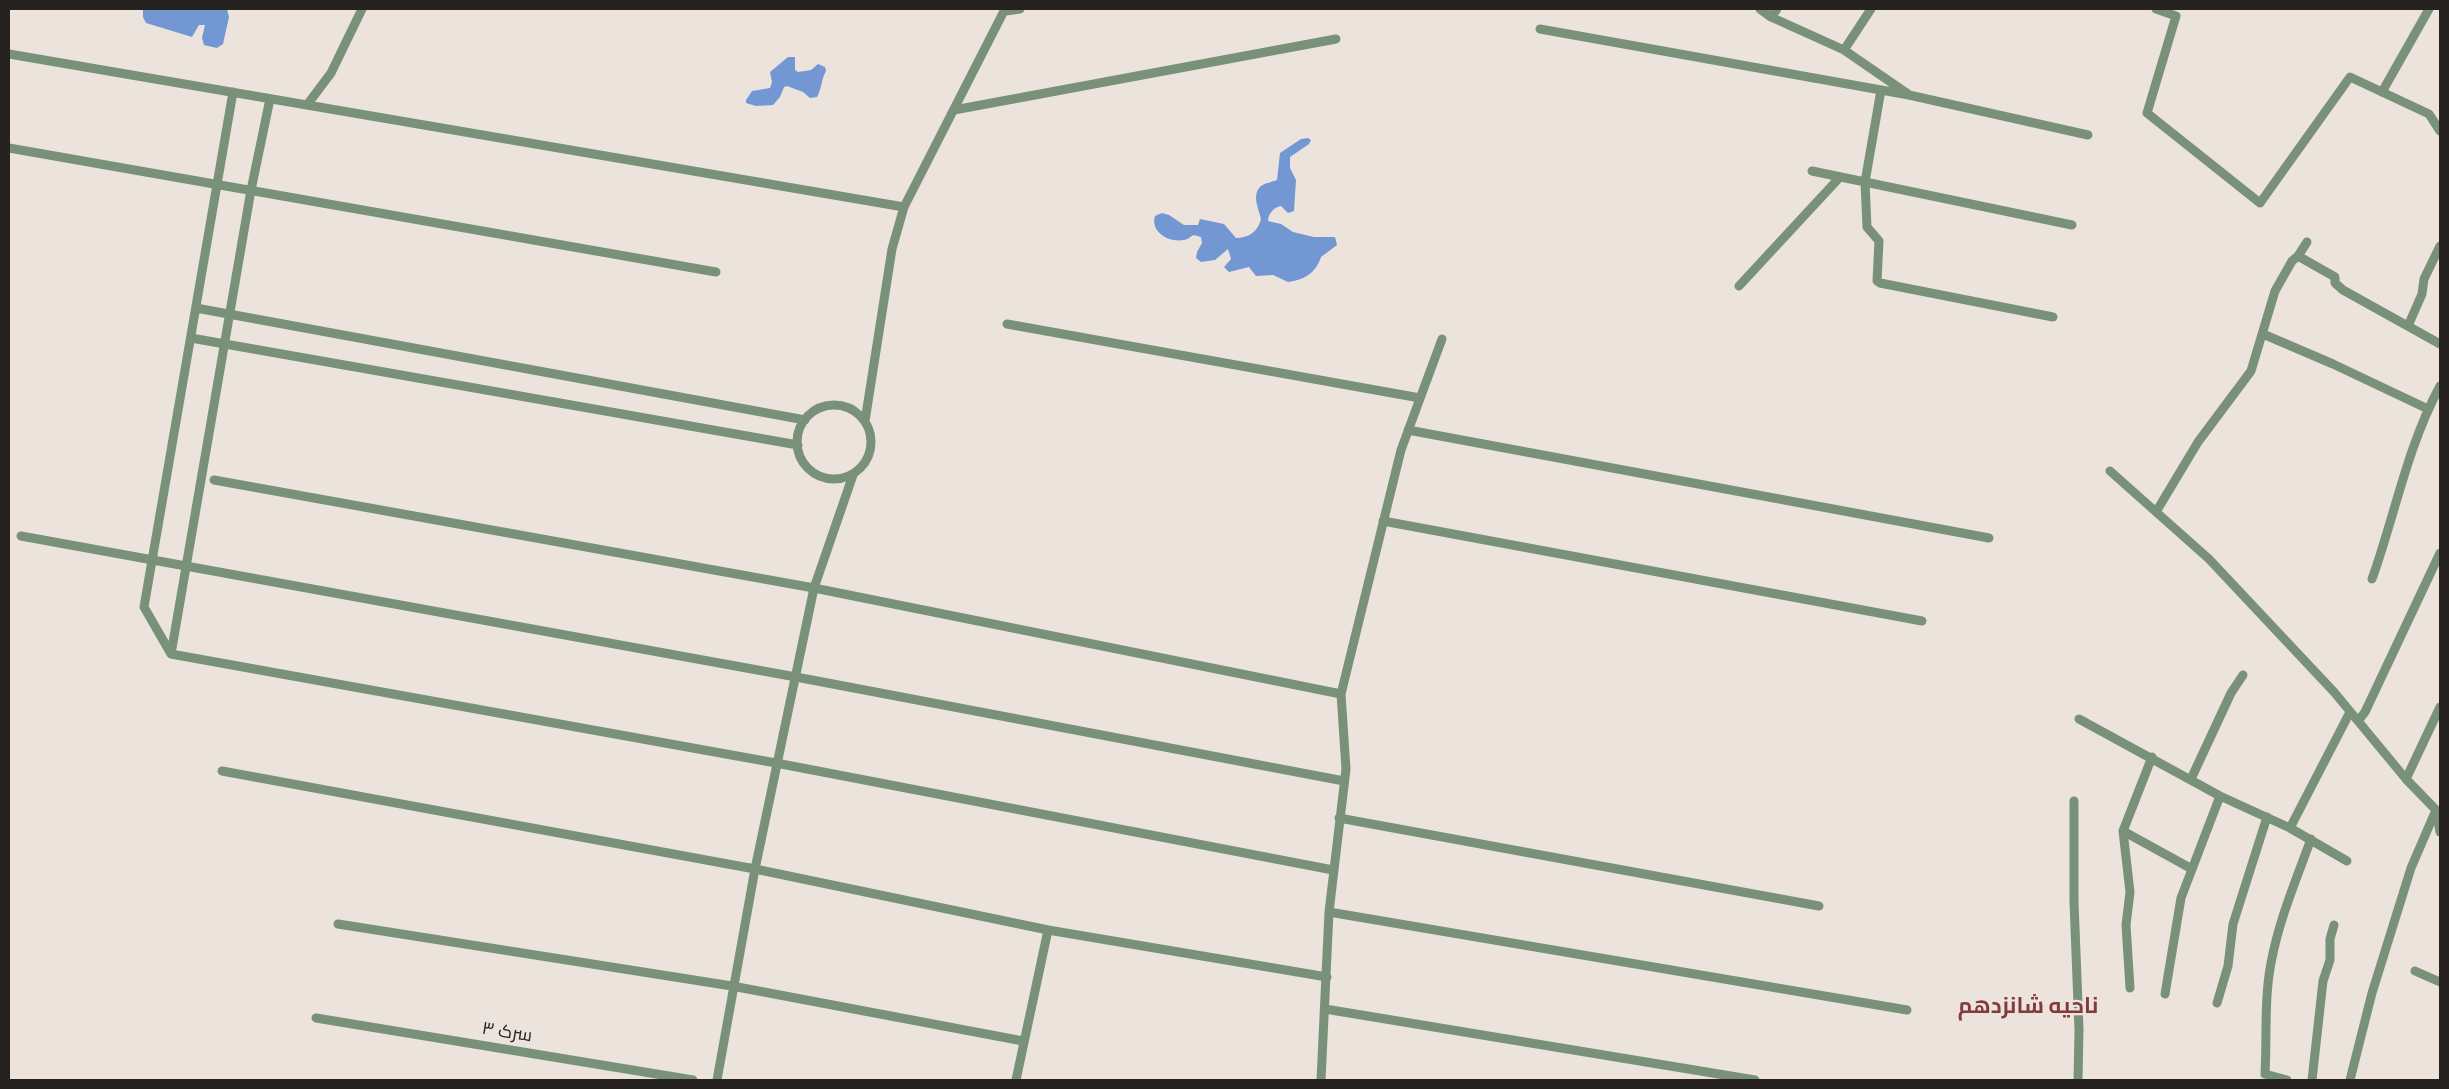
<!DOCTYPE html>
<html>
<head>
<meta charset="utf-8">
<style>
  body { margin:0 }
  #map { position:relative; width:2449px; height:1089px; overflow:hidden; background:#ece3dd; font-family:"Source Serif 4",serif }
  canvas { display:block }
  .frame { position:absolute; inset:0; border:10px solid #25221f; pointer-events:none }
</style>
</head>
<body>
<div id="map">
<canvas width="2449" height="1089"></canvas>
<div class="frame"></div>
</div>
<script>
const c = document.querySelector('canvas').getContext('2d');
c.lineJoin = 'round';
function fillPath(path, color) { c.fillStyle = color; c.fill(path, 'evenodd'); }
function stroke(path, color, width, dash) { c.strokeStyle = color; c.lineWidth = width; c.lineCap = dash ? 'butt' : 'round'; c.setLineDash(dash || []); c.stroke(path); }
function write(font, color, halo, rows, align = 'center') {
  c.font = font + ' "Source Serif 4",Cairo,serif'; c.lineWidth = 4.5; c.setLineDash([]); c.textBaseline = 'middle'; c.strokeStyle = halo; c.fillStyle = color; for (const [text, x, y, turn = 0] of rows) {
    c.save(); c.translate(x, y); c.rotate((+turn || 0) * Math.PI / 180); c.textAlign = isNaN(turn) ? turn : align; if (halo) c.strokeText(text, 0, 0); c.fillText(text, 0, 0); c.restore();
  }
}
fillPath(new Path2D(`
  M143 9H227L229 17 223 44 217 48 204 45 202 38 205 25H199L192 37 146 23 143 17Z
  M788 57H795V70L798 72 811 70 818 64 825 67 826 71C821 80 822 88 817 97L810 98 803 92 787 86 784 87 780 97 773 105 756 106 746 103V100L752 91 770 88 772 82 770 72Z
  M1308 138 1311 140 1309 144 1290 157V168L1296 180 1294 211 1288 213 1281 206C1274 207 1268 214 1268 221L1281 224 1293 232 1314 237H1335L1337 245 1321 257C1316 273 1304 280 1288 282L1273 275 1256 276 1249 267 1229 272 1224 267 1231 259 1228 249 1215 260 1201 262 1196 258 1197 252 1202 243 1201 237 1194 235C1191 236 1187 240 1184 240 1169 243 1150 232 1155 216L1162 213 1169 215 1184 225H1198L1200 219 1224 224 1236 238C1248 238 1258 232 1261 219 1259 209 1251 195 1261 186 1265 183 1272 182 1277 180L1280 153 1301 139Z`), '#7297d3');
stroke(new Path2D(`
  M1760 9 1771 17 1777 9
  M2156 9 2176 16 2147 113 2260 203 2350 77 2429 114 2440 131
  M1006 11 1020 9
  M1771 17 1844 50 1908 94
  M1540 29 1909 95 2088 135
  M1844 50 1871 9
  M9 54 307 105 331 73 362 9
  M1881 90 1865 182 1867 227 1879 241 1877 281 1880 283 2053 317
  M2382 92 2429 9
  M307 105 904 207
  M954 110 1336 39
  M9 148 716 272
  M1812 171 2072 225
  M2298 256 2335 277V283L2343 290 2440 344
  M1739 286 1840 177
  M196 308 805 420
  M1007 324 1420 398
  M2408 326 2422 294 2424 279 2440 246
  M2263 334 2333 364 2428 409
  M191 338 798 445
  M797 442a37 37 0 1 1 74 0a37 37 0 1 1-74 0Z
  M865 421 892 249 904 207 1005 9
  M1408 430 1989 538
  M2110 471 2209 559 2334 692 2406 779 2436 810 2440 832
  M214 480 814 588 1341 694
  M2156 512 2198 442 2251 371 2275 291 2292 261 2298 256 2307 242
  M1383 521 1922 621
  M21 536 796 677 1344 781
  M2372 579C2395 515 2407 447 2440 386
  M171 654 776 763 1333 870
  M171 654 144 607 233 92
  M171 654 251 190 270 99
  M2079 719 2220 796 2290 828 2347 861
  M2358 721 2365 712 2440 553
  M2152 757 2123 831 2192 869
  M222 771 755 869 1048 930 1327 977
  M2191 779 2231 693 2243 675
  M2406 779 2440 707
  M2074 801V902L2079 1030 2078 1080
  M1339 818 1819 906
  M2290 828 2350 712
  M2123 831 2130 892 2126 925 2130 988
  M1329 912 1907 1010
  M338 924 732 986 1023 1041
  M2415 971 2440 982
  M2165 994 2181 898 2220 796
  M2217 1003 2228 966 2233 924 2267 817
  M1325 1009 1755 1080
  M316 1018 693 1080
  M717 1080 755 869 814 588 853 475
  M1016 1080 1048 930
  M1321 1080 1329 912 1346 769 1341 694 1401 450 1442 339
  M2287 1080 2265 1074C2267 1038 2264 999 2271 963 2279 920 2296 880 2311 839
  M2312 1080 2323 981 2330 960V939L2334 925
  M2350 1080 2372 993 2411 868 2436 810`), '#7a9179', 9);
write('18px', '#25221f', '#ece3dd', [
  ["سرک ۳",507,1033,9]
]);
write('bold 22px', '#833a3b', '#ece3dd', [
  ["ناحیه شانزدهم",2028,1007]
]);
</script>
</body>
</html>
